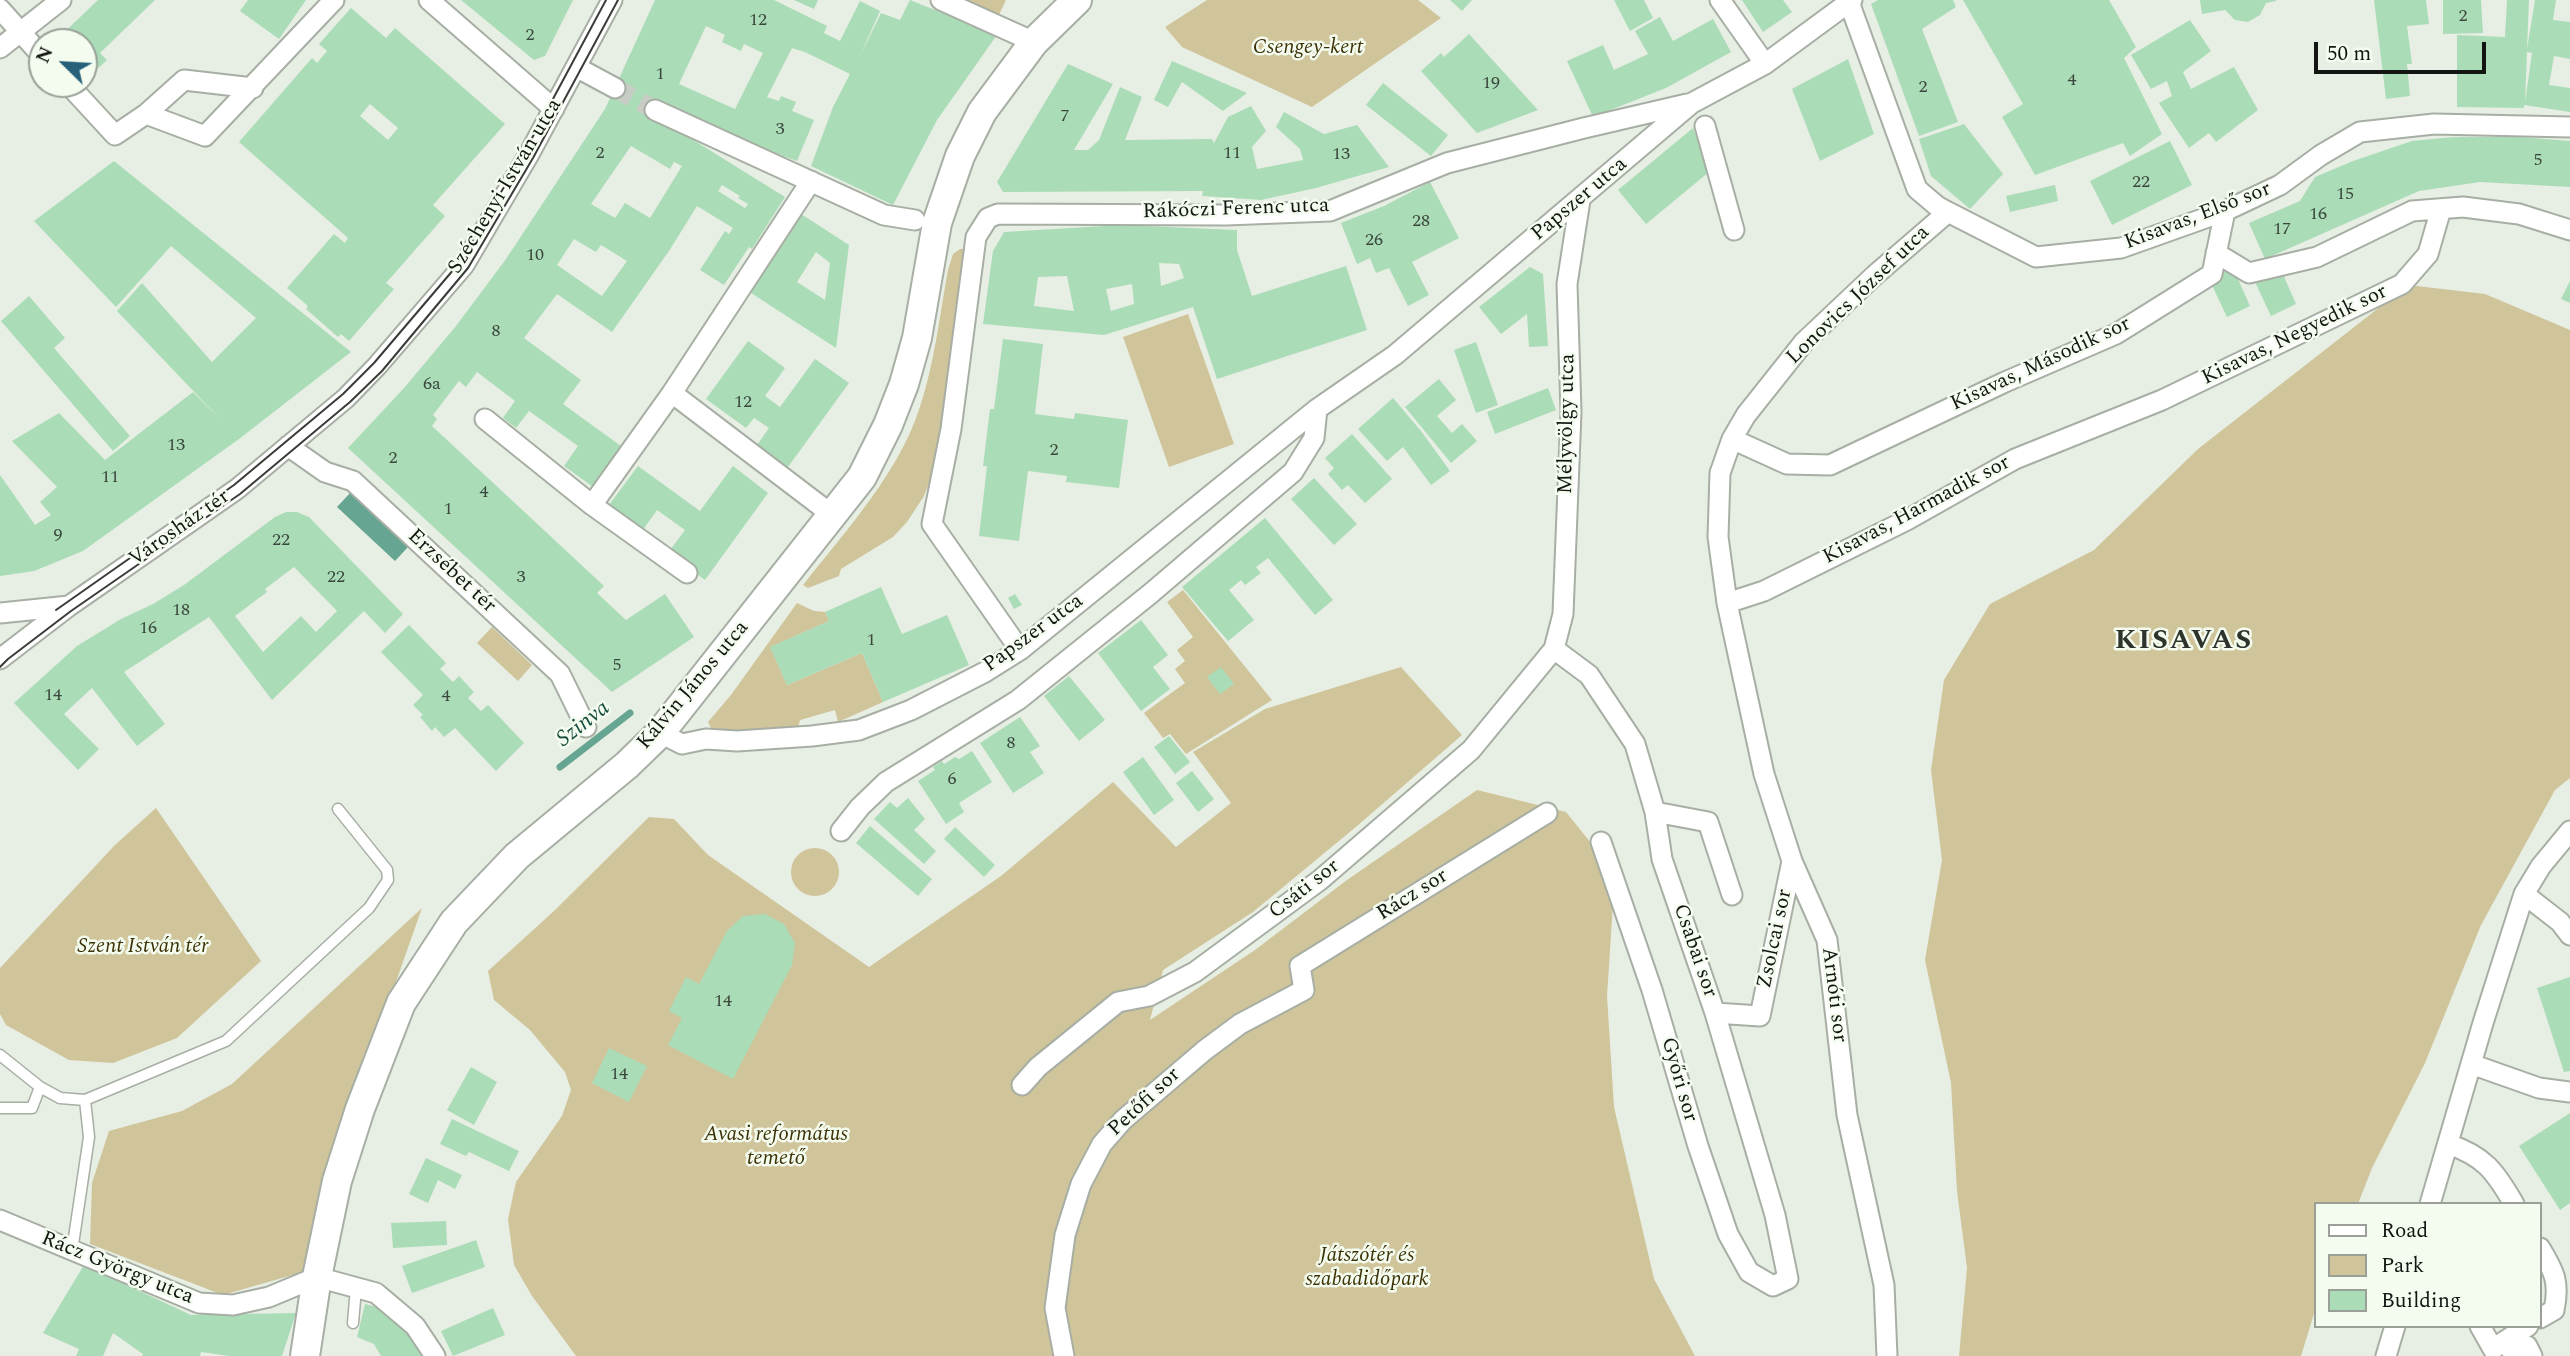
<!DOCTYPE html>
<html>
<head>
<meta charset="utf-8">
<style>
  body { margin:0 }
  #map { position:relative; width:2570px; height:1356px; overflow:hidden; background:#e7eee3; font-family:Spectral,serif }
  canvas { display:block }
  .legend { position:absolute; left:2314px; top:1202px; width:228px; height:126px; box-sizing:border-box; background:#f4fcf0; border:2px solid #9aa097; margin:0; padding:9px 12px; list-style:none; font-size:21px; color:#131512 }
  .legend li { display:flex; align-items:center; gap:14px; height:35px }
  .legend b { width:35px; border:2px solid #9aa097 }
  .north { position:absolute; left:28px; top:28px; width:70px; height:70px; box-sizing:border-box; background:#f4fcf0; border:2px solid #9aa097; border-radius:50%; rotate:294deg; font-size:19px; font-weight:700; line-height:28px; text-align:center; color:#131512 }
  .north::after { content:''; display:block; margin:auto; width:24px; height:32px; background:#266079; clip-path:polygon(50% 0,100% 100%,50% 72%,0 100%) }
  .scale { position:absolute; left:2314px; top:42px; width:172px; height:32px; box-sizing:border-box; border:4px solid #131512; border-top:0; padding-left:9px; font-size:21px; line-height:24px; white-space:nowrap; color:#131512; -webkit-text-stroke:5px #f4fcf0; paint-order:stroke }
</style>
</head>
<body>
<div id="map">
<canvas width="2570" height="1356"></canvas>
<ul class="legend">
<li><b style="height:9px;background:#fff"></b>Road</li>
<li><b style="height:19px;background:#d0c49a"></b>Park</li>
<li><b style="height:19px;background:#abdcb8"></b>Building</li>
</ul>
<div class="north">N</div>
<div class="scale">50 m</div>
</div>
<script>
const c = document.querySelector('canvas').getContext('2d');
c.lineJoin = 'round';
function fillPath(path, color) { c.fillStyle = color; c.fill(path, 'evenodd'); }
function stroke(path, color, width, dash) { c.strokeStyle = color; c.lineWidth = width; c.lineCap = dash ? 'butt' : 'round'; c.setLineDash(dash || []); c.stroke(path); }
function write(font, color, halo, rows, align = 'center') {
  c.font = font + ' Spectral,serif'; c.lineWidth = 5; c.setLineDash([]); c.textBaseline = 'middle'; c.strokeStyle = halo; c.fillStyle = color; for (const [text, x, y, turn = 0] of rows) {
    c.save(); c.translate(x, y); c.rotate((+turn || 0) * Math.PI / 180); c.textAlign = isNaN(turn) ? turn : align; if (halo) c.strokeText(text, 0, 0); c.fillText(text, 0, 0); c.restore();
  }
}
fillPath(new Path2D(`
  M959 0H1006L998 17Z
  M1207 0H1418L1441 18 1312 107 1182 47 1165 27Z
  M960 249H967L939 456 924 496 907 522 893 537 841 569 839 576 808 588 803 585C837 542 875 499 901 451 931 397 937 330 948 270L953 254Z
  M2408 285 2485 294 2570 330V778L2555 790 2481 925 2425 1063 2372 1168 2358 1204H2316V1307L2301 1356H1959L1967 1268 1957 1191 1951 1083 1925 960 1942 860 1931 770 1944 680 1990 604 2094 550 2198 449Z
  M1188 314 1234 444 1169 467 1123 337Z
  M1183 590 1272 700 1186 754 1170 734 1163 738 1144 713 1185 683 1175 669 1185 661 1177 650 1193 637 1167 602Z
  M797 603 814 611 825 612 829 621 771 647 787 685 862 653 883 702 838 722 835 710 800 720 798 728 731 733 713 732 708 722 731 695Z
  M492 627 532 665 518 681 477 643Z
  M1401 667 1462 735 1357 826 1253 912 1163 970 1150 1020 1255 950 1347 880 1477 790 1566 812 1615 873 1607 996 1614 1107 1654 1279 1695 1356H576L532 1296 514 1265 508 1219 516 1182 562 1116 571 1090 565 1072 530 1030 494 1000 488 971 554 911 649 817 674 819 708 855 869 967 1001 876 1113 782 1176 847 1231 803 1193 752 1265 709Z
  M156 808 261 961 177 1038 113 1063 69 1060 6 1025 0 1014V968L115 845Z
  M791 872a24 24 0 1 1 48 0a24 24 0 1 1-48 0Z
  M422 908 323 1189 303 1272 223 1295 90 1244 92 1183 109 1131 182 1111 232 1084Z`), '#d0c49a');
fillPath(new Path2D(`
  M351 492 409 546 395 561 337 507Z`), '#66a591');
stroke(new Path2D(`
  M560 767 630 713`), '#66a591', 7);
fillPath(new Path2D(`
  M98 0H155L100 53 107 60 84 81V42H54Z
  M248 0H306L279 39 240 11Z
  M461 0H573L545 56 534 60Z
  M655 0H774L827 26 824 33 840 41 860 1 880 11 859 58 881 13 900 20 910 0 997 35 937 120 893 205 811 166 833 107 850 74 805 52 792 48 767 97 779 101 781 96 796 102 792 111 814 120 797 161 706 127 653 115 785 197 752 249 749 247 724 285 700 270 725 231 729 234 733 228 697 206 669 251 612 332 557 294 524 338 581 380 563 404 625 449 596 489 564 466 578 446 529 411 516 428 503 418 515 401 477 372 466 387 459 381 433 415 437 419 432 426 604 586 597 593 626 620 665 594 694 637 612 692 348 448 404 388 456 326 506 259 605 109ZM706 26 725 35 722 42 741 51 744 44 763 53 735 109 679 84ZM631 146 670 169 674 162 682 166 650 218 625 203 615 218 591 204ZM722 185 740 196 738 198 748 204 745 208 718 191ZM574 239 596 252 601 245 627 261 602 296 557 265Z
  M794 0H818L814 9Z
  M1450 0H1472L1462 11Z
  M1614 0H1644L1653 18 1630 31Z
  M1742 0H1783L1792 12 1763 32Z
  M1878 0H1953L1956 7 1922 29 1958 122 1919 136 1871 4Z
  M1963 0H2109L2136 47 2124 58 2162 134 2130 156 2123 143 2035 175 2002 117 2023 104Z
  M2200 0H2276V1L2266 3 2260 15 2248 22 2235 20 2225 10 2202 14Z
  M2374 0H2426L2429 24 2407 26 2412 64H2407L2410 96 2386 99Z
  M2443 0H2481L2483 33 2443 34Z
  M2507 0H2529L2527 49 2535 0H2556L2553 20 2570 22V59L2554 56 2549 85 2570 88V112L2524 105V108L2457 107V35L2505 37ZM2527 52 2532 53 2525 102Z
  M351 8 386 38 395 28 505 124 433 205 445 216 386 283 394 289 349 341 341 334 338 337 306 309 308 306 287 288 334 234 345 243 348 238 239 142 312 58 317 63 327 51 319 44ZM370 104 398 128 388 140 360 116Z
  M1660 17 1673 41 1713 19 1731 52 1666 88 1593 117 1567 61 1603 45 1614 70 1648 54 1635 31Z
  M2190 20 2211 51 2183 72 2191 89 2234 67 2258 110 2216 142 2209 133 2189 148 2159 103 2172 96 2167 81 2151 89 2131 55Z
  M1469 34 1538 110 1477 133 1421 71 1441 53 1444 57Z
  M1848 59 1874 134 1820 161 1792 89Z
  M1172 61 1247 93 1223 111 1182 82 1168 107 1154 100Z
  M1068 64 1113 84 1074 150H1088L1099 140 1120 87 1142 97 1125 140 1212 139 1214 143 1228 117 1251 106 1266 131 1252 147 1257 169 1303 160 1300 149 1276 127 1284 112 1324 134 1357 125 1389 167 1316 188 1261 200 1202 196 1203 191 1003 192 997 182Z
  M1383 83 1448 135 1431 156 1366 105Z
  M1964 124 2003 174 1970 209 1931 176 1919 139Z
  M1693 128 1709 172 1646 224 1618 190Z
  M2454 137H2520L2570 141V187L2480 182 2419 191 2265 259 2249 223 2300 201 2315 177 2353 161 2412 141Z
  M2170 141 2192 185 2112 225 2090 181Z
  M114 161 351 352 239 439 83 551 34 571 0 576V475L35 525 51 515 40 502 57 487 12 441 59 413 105 460 193 392 221 420 117 311 142 283 212 362 256 318 171 246 116 307 34 221Z
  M1430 182 1459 238 1412 262 1429 295 1408 306 1389 268 1376 273 1370 258 1357 264 1341 223 1384 206Z
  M2055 185 2058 201 2010 212 2006 196Z
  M801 214 849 245 836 348 751 293ZM816 252 830 263 825 300 797 282Z
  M1121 225 1237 230V250L1252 296 1346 266 1367 330 1217 379 1193 307 1104 335 983 324 993 251 1004 232ZM1159 263 1179 264 1184 278 1161 286ZM1067 276 1074 311 1034 306 1038 277ZM1132 284 1134 304 1111 311 1106 289Z
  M1530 267 1543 274 1548 346 1529 347 1527 314 1501 334 1479 307Z
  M2233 268 2250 306 2227 317 2209 279Z
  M2281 270 2296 304 2271 316 2255 282Z
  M2570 281V303L2561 299Z
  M29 296 65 338 54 348 130 436 113 451 1 321Z
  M1003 339 1043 344 1035 414 1074 419 1075 413 1128 420 1119 488 1066 482 1067 476 1028 471 1019 541 979 536 987 466H983L990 409H994Z
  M748 341 785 368 765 396 780 407 815 359 849 383 788 467 757 445 769 428 754 418 746 428 706 399Z
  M1476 342 1498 405 1476 413 1454 350Z
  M1439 379 1456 400 1437 416 1452 433 1462 424 1477 441 1451 463 1405 407Z
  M1548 388 1556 410 1495 434 1487 412Z
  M1393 398 1421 431 1450 471 1431 485 1403 447 1387 461 1358 429Z
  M1352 434 1392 479 1365 503 1348 485 1342 490 1328 474 1334 468 1325 458Z
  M638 466 700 511 733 466 768 493 705 580 668 553 685 530 657 510 640 534 606 509Z
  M1314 478 1357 524 1334 545 1291 499Z
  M286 512H297L309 517 403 614 385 633 364 611 272 700 209 617 124 672 165 724 137 746 92 688 64 714 99 749 78 770 14 703 77 646 121 619 153 604 184 585 275 517ZM294 567 337 611 316 632 301 616 263 652 235 616 267 592 265 589Z
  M1265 518 1333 600 1315 615 1268 558 1256 567 1261 573 1245 585 1241 580 1229 590 1254 620 1228 641 1182 587Z
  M881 587 902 634 947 615 969 665 883 702 862 653 787 685 770 647 829 621 825 612Z
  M1015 594 1022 605 1014 609 1008 598Z
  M1141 620 1168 655 1153 667 1170 689 1141 711 1098 653Z
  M409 625 446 663 440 669 453 682 459 676 474 692 468 698 481 711 488 705 524 743 496 771 455 728 444 737 435 727 432 731 420 717 423 715 413 705 423 695 381 652Z
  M1221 667 1234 684 1220 694 1207 677Z
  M1069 676 1105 720 1079 741 1044 696Z
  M1020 717 1040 746 1030 752 1044 773 1013 793 980 743Z
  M1169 736 1190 762 1175 774 1154 747Z
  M972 751 992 782 959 803 964 812 946 824 918 781 935 770 933 767 942 761 944 764 955 757 959 759Z
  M1143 757 1174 800 1154 815 1123 772Z
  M1192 771 1214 799 1198 812 1176 783Z
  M908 798 925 819 914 830 936 851 924 864 874 819 890 802 897 808Z
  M870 826 932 879 918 896 856 843Z
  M955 827 995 865 984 877 944 839Z
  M765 914 784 924 795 943 792 965 733 1079 668 1045 682 1018 669 1011 686 977 699 984 727 931 743 916Z
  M2570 977V1071L2564 1072 2537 988Z
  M609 1048 647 1066 629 1102 592 1083Z
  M471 1067 497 1082 474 1125 447 1110Z
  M2570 1113V1203L2560 1210 2519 1146Z
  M452 1119 519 1151 509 1171 469 1152 466 1156 440 1144Z
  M426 1158 462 1175 455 1189 438 1180 428 1203 409 1194Z
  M446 1221 447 1245 393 1248 391 1223Z
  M476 1240 485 1267 412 1293 402 1266Z
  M84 1265 191 1315 296 1313 282 1356H229L201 1352 200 1356H142L143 1354 113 1333 103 1356H76L79 1349 43 1333Z
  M365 1304 396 1312 413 1338 421 1356H381L374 1344 357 1337Z
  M493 1308 505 1335 453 1356 441 1331Z`), '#abdcb8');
stroke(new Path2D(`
  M615 88 655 110`), '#c7cdc4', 19, [19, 10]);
const lane = new Path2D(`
  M0 1055 40 1087 60 1098 85 1100
  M0 1108H32L40 1087
  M72 1251 89 1137 85 1100 226 1041 369 908 388 880 387 870 338 809
  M353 1323 356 1288`);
const street = new Path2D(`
  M429 0 554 109
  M941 0 1034 42
  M1720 0 1765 64
  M1849 2 1917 189 1937 206 1948 212 1875 275 1804 342 1746 415 1732 439 1720 473 1718 537 1727 603 1764 774 1792 861 1827 940 1847 1115 1884 1285 1887 1356
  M0 9 42 56
  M0 48 61 0
  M576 67 615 88
  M68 84 115 135 146 114 205 136 334 0
  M655 110 884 215 915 220
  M146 114 184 80 253 88
  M1705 126 1734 230
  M1948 212 2036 257 2121 248 2225 211 2280 185 2321 155 2360 132 2434 124 2570 127
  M2216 253 2249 273 2317 257 2412 211 2463 207 2519 214 2570 230
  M672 393 811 181
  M485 419 592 505
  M1732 439 1787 464 1830 465 2005 382 2116 334 2212 274 2225 211
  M288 446 325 472 353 481 560 674 586 727
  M687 573 592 505 672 393 831 514
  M1727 603 1764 591 1907 520 2015 459 2162 400 2402 284 2428 254 2441 209
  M0 613 69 606
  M1554 649 1589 675 1635 744 1655 812 1662 859 1715 1013 1775 1215 1788 1279 1773 1286 1749 1272 1728 1234 1698 1146 1652 990 1601 842
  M1020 650 932 524 951 429 976 237 988 218 998 214 1226 215 1330 211 1447 163 1584 128 1687 104
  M0 659 69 606 237 489 346 398 377 366 464 265 528 156 612 0
  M660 733 682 744 706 739 737 741 812 736 859 730 911 710 985 672 1020 650 1317 409 1395 355 1692 103 1765 64 1852 0
  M1655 812 1708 822 1732 895
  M841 831 860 807 886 782 1018 700 1150 594 1293 472 1314 438 1317 409
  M2524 894 2560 922 2570 935
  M1715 1013 1760 1016 1792 861
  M2471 1064 2539 1088 2570 1092
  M1022 1085 1038 1067 1118 1002 1149 996 1195 972 1320 880 1471 750 1554 649 1563 614 1571 412 1567 284 1580 200
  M2448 1144C2484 1156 2495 1171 2514 1204
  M2430 1204 2483 1023 2524 894 2541 866 2570 831
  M0 1220 199 1303 233 1305 269 1297 317 1277 376 1293 415 1326 435 1356
  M2540 1248C2554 1271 2560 1282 2554 1310L2540 1318
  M2480 1326 2493 1349 2505 1341 2513 1353 2527 1346 2532 1356
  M2505 1341 2528 1326
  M1064 1356 1055 1308 1065 1235 1081 1184 1102 1144 1123 1120 1205 1050 1240 1024 1304 990 1300 966 1547 813
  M2386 1356 2395 1326`);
const secondary = new Path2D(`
  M305 1356 317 1277 337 1181 360 1109 401 1003 454 922 517 856 627 765 660 733 862 477 888 425 904 384 917 338 937 223 960 156 982 112 1034 42 1077 0`);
stroke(lane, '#a7aea3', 13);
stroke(street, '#a7aea3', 23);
stroke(secondary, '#a7aea3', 32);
stroke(lane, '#fff', 10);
stroke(street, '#fff', 19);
stroke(secondary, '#fff', 28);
stroke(new Path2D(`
  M56 610 234 485 343 394 374 363 460 262 524 153 606 0
  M0 667 8 659 71 611 240 494 350 402 382 371 468 268 533 158 618 0`), '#393c37', 2);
write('18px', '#39473c', null, [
  ["2",2463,17],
  ["12",758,21],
  ["2",530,36],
  ["1",660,75],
  ["4",2072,81],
  ["19",1491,84],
  ["2",1923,88],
  ["7",1065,117],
  ["3",780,130],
  ["2",600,154],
  ["11",1232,154],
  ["13",1341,155],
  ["5",2538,161],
  ["22",2141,183],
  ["15",2345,195],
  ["16",2318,215],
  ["28",1421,222],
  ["17",2282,230],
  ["26",1374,241],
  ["10",535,256],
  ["8",496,332],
  ["6a",432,385],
  ["12",743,403],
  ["13",176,446],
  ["2",1054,451],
  ["2",393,459],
  ["11",110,478],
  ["4",484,493],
  ["1",448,510],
  ["9",58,536],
  ["22",281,541],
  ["22",336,578],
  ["3",521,578],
  ["18",181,611],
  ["16",148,629],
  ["1",871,641],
  ["5",617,666],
  ["14",53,696],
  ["4",446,697],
  ["8",1011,744],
  ["6",952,780],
  ["14",723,1002],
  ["14",619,1075]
]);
write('italic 21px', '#3d3206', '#f4fcf0', [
  ["Csengey-kert",1308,49],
  ["Szent István tér",143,948],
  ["Avasi református",776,1136],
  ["temető",776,1160],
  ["Játszótér és",1367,1257],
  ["szabadidőpark",1367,1281]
]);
write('21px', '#131512', '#f4fcf0', [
  ["Széchenyi István utca",506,187,-59],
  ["Papszer utca",1580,200,-40],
  ["Rákóczi Ferenc utca",1236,210,-2],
  ["Kisavas, Első sor",2198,217,-21],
  ["Lonovics József utca",1859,296,-44],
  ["Kisavas, Negyedik sor",2295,336,-26],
  ["Kisavas, Második sor",2041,365,-25],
  ["Mélyvölgy utca",1568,424,-89],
  ["Kisavas, Harmadik sor",1917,511,-28],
  ["Városház tér",180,529,-35],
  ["Erzsébet tér",451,572,43],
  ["Papszer utca",1034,634,-36],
  ["Kálvin János utca",694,686,-50],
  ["Csáti sor",1305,890,-38],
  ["Rácz sor",1413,896,-32],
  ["Zsolcai sor",1776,939,-78],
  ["Csabai sor",1694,951,71],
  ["Arnóti sor",1833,995,83],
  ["Győri sor",1678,1080,74],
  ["Petőfi sor",1145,1103,-43],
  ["Rácz György utca",117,1269,22]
]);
write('italic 23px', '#174d3e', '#f4fcf0', [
  ["Szinva",584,725,-38]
]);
c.letterSpacing = '2px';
write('bold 28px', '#2e332b', '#f4fcf0', [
  ["KISAVAS",2184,643]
]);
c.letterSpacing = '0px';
</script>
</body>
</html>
